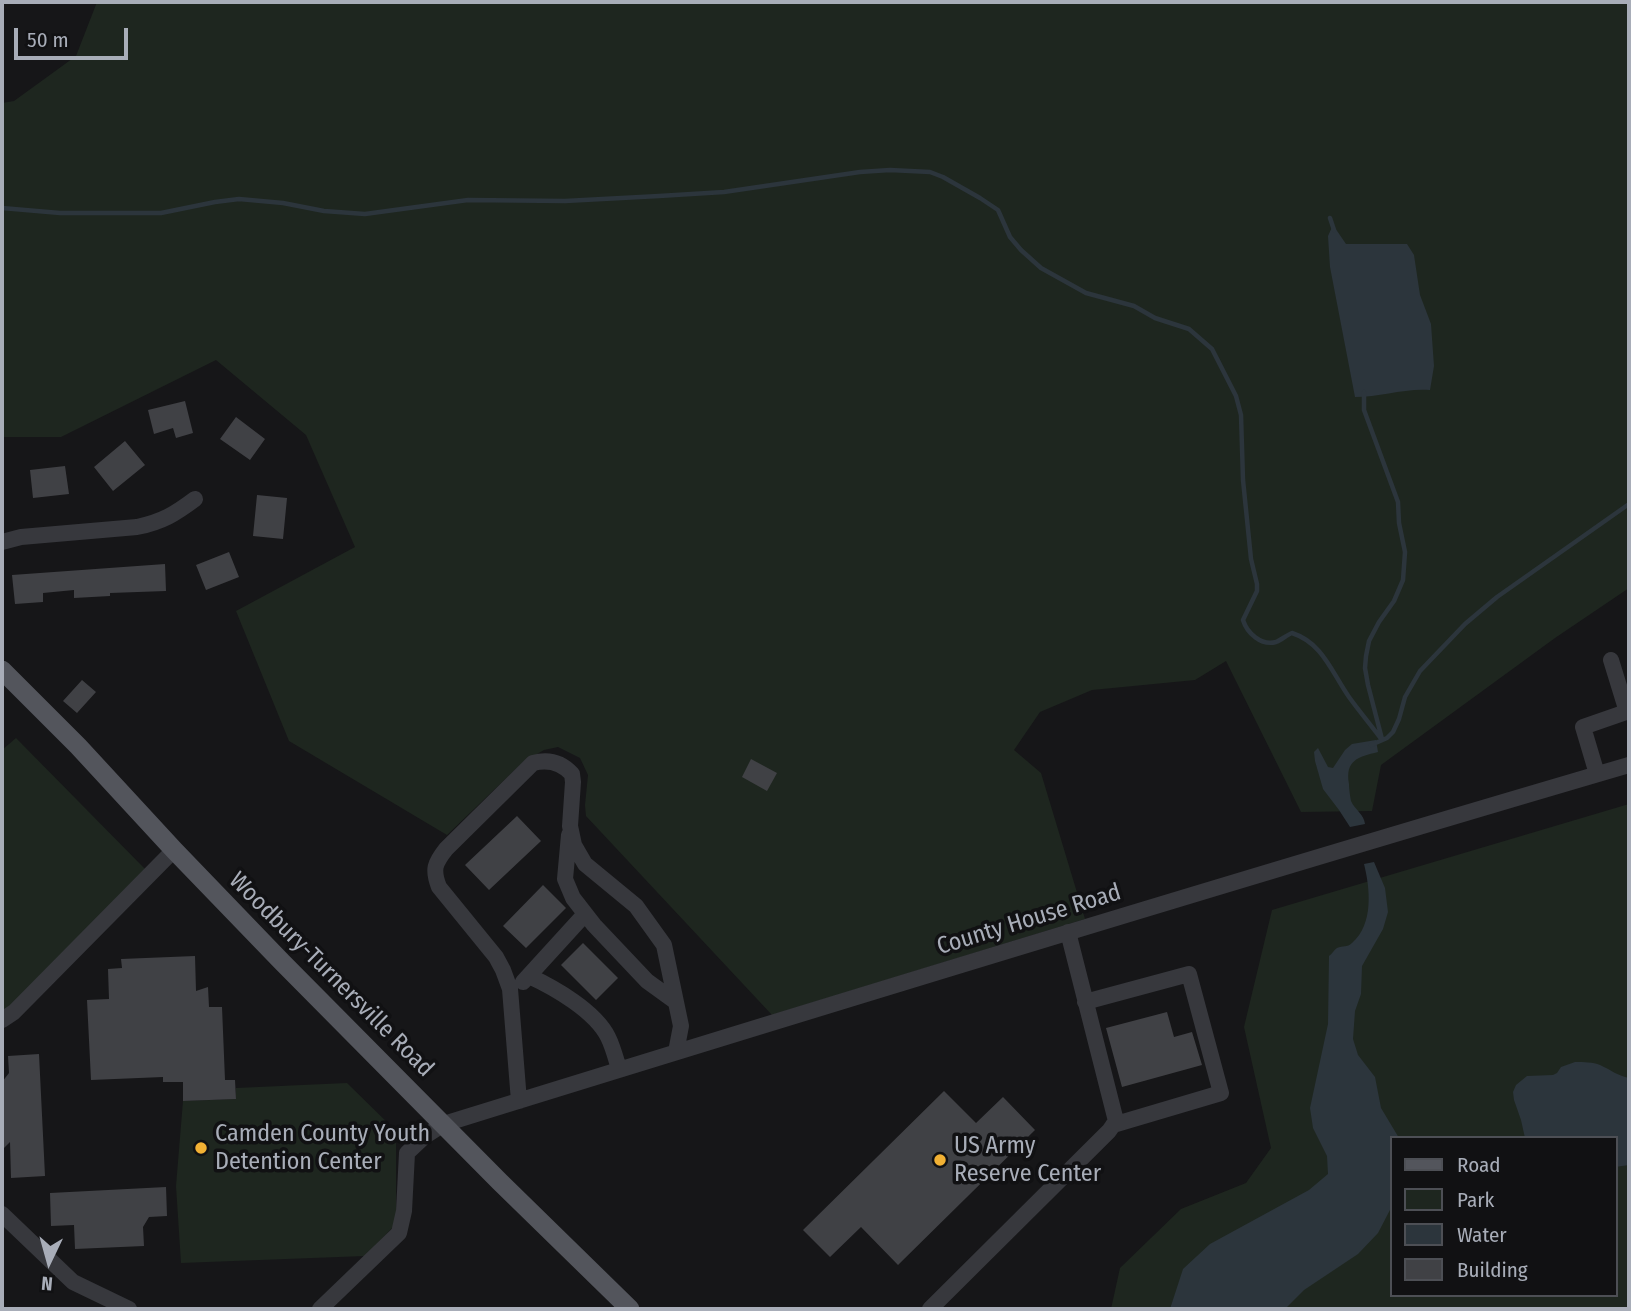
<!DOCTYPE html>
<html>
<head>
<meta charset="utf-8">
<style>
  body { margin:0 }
  #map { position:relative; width:1631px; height:1311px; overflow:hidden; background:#161618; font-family:"Fira Sans Condensed",sans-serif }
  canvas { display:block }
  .frame { position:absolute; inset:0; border:4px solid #a8adb8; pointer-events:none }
  .legend { position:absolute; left:1390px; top:1136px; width:228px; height:161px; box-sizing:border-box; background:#111113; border:2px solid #4d4f55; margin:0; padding:9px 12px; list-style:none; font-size:21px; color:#a8adb8 }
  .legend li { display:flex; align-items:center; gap:14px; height:35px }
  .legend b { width:35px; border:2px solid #4d4f55 }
  .north { position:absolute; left:14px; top:1227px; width:70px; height:70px; -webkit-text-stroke:5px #111113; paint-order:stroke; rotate:185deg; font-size:19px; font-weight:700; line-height:28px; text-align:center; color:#a8adb8 }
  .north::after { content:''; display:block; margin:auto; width:24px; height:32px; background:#a8adb8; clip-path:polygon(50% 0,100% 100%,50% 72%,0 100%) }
  .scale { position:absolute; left:14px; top:28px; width:114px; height:32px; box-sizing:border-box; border:4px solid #a8adb8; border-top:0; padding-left:9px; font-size:21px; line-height:24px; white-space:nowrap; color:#a8adb8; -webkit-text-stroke:5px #111113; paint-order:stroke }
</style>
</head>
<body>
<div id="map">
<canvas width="1631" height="1311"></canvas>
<div class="frame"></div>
<ul class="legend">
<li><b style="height:9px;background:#53555c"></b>Road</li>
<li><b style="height:19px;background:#1e261f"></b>Park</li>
<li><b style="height:19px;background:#2c353c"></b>Water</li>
<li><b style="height:19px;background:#404145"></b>Building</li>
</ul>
<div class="north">N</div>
<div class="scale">50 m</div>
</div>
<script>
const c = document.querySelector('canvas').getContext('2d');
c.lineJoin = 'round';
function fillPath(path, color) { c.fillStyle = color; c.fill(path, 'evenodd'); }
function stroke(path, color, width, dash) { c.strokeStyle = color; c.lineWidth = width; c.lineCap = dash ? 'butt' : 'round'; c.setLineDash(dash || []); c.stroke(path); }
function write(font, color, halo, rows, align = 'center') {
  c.font = font + ' "Fira Sans Condensed",sans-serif'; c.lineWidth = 7; c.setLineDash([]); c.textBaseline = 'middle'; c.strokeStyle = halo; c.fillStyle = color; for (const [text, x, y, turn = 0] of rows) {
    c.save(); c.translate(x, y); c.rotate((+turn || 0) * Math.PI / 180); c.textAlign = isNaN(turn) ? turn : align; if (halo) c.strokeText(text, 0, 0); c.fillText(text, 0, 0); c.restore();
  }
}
fillPath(new Path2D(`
  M97 2H1629V588L1555 638 1381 765 1372 811 1301 812 1226 661 1195 680 1092 690 1040 712 1014 750 1041 773 1085 919 772 1015 586 816 585 805 588 775 580 758 558 747 544 750 523 762 447 835 289 741 236 611 355 547 306 435 216 360 61 437H2V103L14 101 76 56Z
  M16 738 146 870 2 1014V750Z
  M1629 804V1309H1111L1120 1268 1181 1209 1246 1183 1271 1148 1244 1027 1272 910ZM1391 1138H1615V1295H1391Z
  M347 1083 396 1131V1224L365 1256 181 1263 176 1186 183 1101 236 1099V1088Z`), '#1e261f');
fillPath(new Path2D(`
  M1333 225 1346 244H1407L1414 255 1420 295 1431 324 1434 366 1430 390C1405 388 1380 397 1355 397L1330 267 1328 236Z
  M1376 740 1378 752C1358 757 1345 760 1349 784 1349 789 1350 796 1351 801 1355 810 1364 814 1365 824L1350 827 1339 810 1323 789 1315 761 1314 752 1318 748 1328 767 1333 768 1345 750 1352 744Z
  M1374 862 1385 888 1388 912 1383 929 1362 966 1361 994 1355 1011 1353 1039 1358 1055 1375 1077 1381 1108 1399 1138H1391V1208L1378 1233 1358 1254 1304 1290 1285 1309H1170L1183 1269 1210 1244 1309 1190 1328 1174 1327 1156 1313 1128 1310 1108 1328 1024 1329 956C1332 954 1334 950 1337 948 1343 945 1347 948 1352 943 1374 924 1370 888 1364 864Z
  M1575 1062C1584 1062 1593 1062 1600 1065 1611 1070 1618 1076 1629 1078V1165L1615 1167V1138H1525L1521 1120 1514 1100 1513 1092 1516 1085 1527 1076 1553 1075 1557 1073 1561 1067Z`), '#2c353c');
stroke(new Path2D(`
  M2 208 60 213H161L215 202 239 199 283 203 324 211 365 214 468 200 565 201 659 196 724 192 860 172 890 170 930 172 943 177 980 198 998 210 1010 237 1021 250 1041 268 1086 293 1134 306 1155 318 1189 329 1212 349 1236 396 1241 415 1243 480 1251 559 1257 584V591L1243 620C1247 633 1261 646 1276 642 1281 640 1287 635 1292 633 1323 643 1332 673 1349 697 1359 711 1371 725 1382 740
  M1330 218 1334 230
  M1364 392V410L1398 502 1399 523 1405 552 1403 580 1394 601 1379 622 1369 641 1366 656 1365 668 1368 685 1382 739
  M1371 745 1387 738 1393 732 1399 719 1405 697 1420 671 1465 624 1497 597 1629 504`), '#2c353c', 4.5);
fillPath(new Path2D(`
  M185 401 193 433 176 438 173 428 154 434 148 410Z
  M236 417 265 439 250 460 220 439Z
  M125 441 145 465 113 491 94 467Z
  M65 466 69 494 33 498 30 470Z
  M257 495 287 498 283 539 253 536Z
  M229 552 239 577 206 590 196 565Z
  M165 564 166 591 110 593V596L74 598V590L43 593V602L15 604 12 575Z
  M82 680 96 692 77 713 63 701Z
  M751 759 777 773 767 791 742 777Z
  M517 816 541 841 489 890 465 865Z
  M543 885 566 908 526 948 503 926Z
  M583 943 618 978 596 1000 561 965Z
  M195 956 196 991 208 987 209 1007H222L225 1080H235L236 1099 183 1101V1082H163V1077L91 1080 87 1000 109 999 108 969 122 968 121 959Z
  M1167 1012 1174 1037 1192 1032 1202 1065 1122 1087 1106 1028Z
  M39 1054 45 1176 11 1178 10 1142 2 1150V1082L9 1073 8 1056Z
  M944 1091 976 1123 1003 1097 1035 1130 898 1265 861 1227 830 1257 803 1230Z
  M166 1187 167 1216 149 1217 143 1227 144 1246 75 1249 74 1225 51 1226 50 1193Z`), '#404145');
stroke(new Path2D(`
  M2 542 21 537 137 527C162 522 175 514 195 499
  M1611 660 1627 712
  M1597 774 1583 727 1629 711
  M569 835 565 879 573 898 594 925 647 981 676 1002
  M529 976C555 988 595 1011 608 1037 613 1047 616 1059 619 1069
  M523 982 585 914
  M1085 1002 1189 974 1221 1093 1113 1125
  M2 1020 14 1012 174 850
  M519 1101 510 989 503 970 496 957 439 887C432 869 435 863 446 849L533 763C548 759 561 762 572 774L573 782 570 826 574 845 585 864 636 906 664 945 681 1026 676 1052
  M2 1214 73 1282 129 1309
  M320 1309 399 1233 404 1211 407 1153 425 1136 444 1124C838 1002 1233 881 1629 765
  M930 1309 1109 1131 1116 1121 1068 932`), '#37383d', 16);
stroke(new Path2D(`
  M2 670 78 746 174 850 282 962 500 1182 630 1309`), '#53555c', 19);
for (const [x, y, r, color] of [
  [201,1148,7,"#f2b134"],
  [940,1160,7,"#f2b134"]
]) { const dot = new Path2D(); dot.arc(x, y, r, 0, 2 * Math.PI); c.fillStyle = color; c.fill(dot); stroke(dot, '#111113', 2.5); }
write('24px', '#a8adb8', '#111113', [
  ["County House Road",1029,920,-17],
  ["Woodbury-Turnersville Road",331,975,45]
]);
write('24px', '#a8adb8', '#111113', [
  ["Camden County Youth",215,1134],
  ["Detention Center",215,1162],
  ["US Army",954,1146],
  ["Reserve Center",954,1174]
], 'left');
</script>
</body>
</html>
